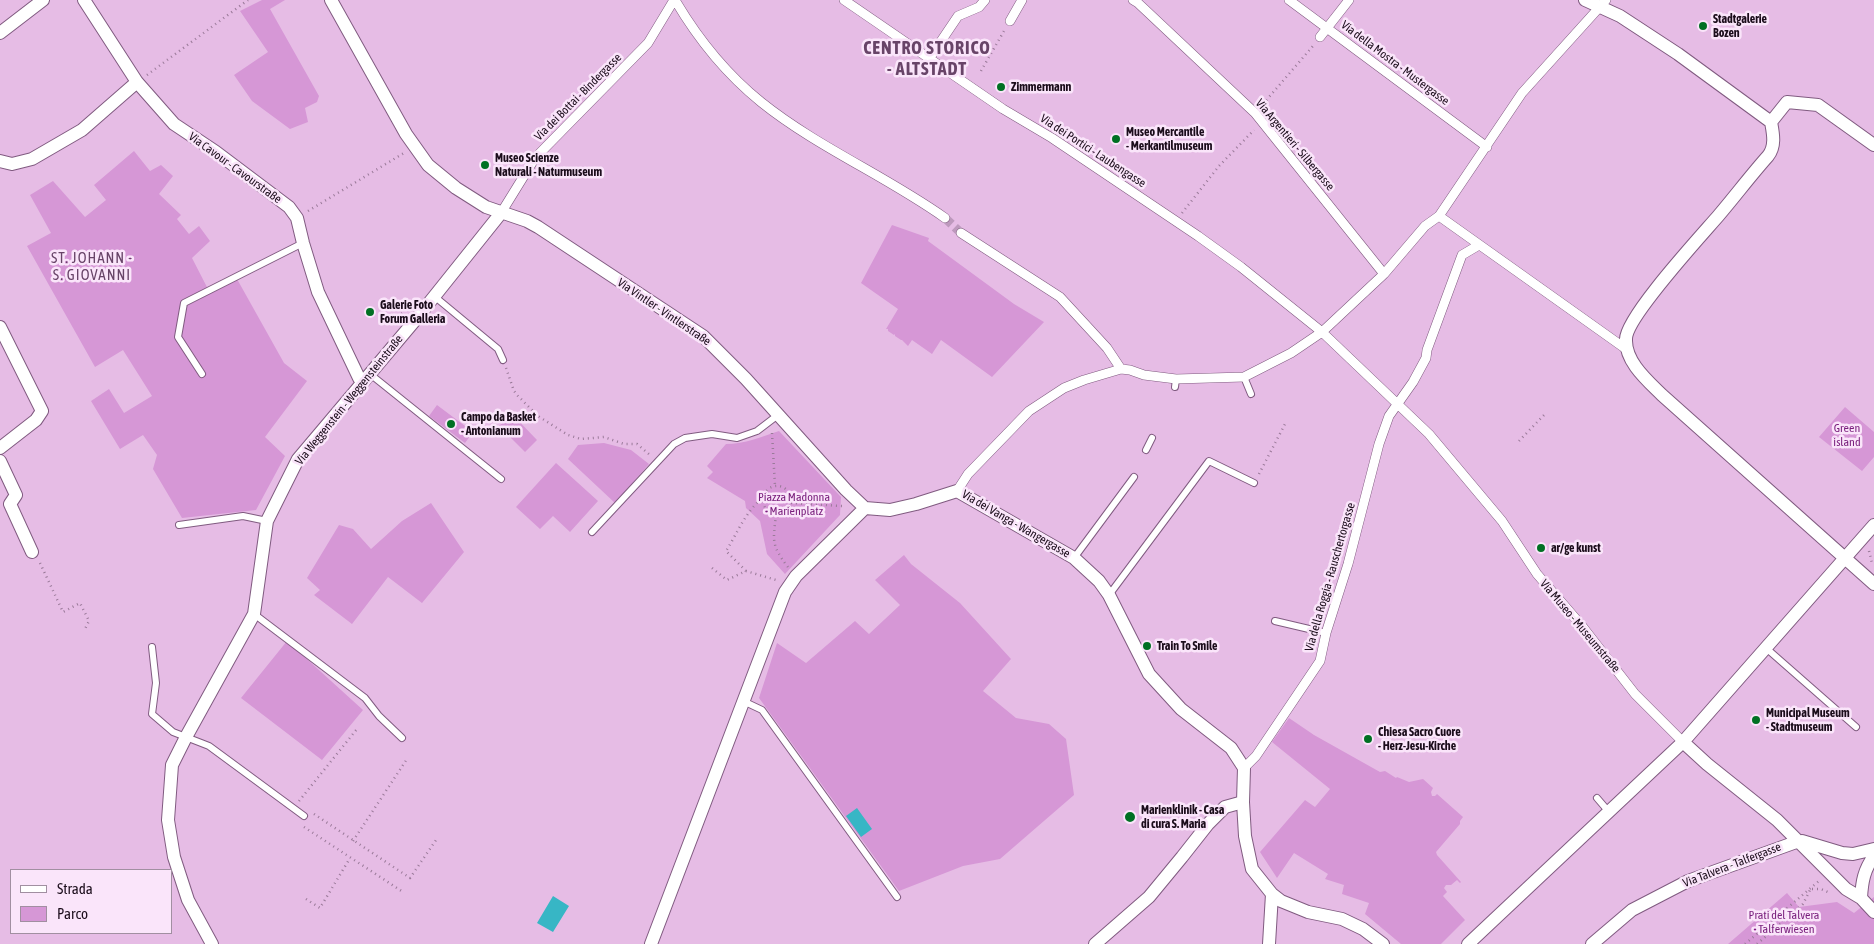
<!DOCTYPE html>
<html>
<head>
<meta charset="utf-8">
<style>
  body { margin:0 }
  #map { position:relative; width:1874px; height:944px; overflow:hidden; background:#e6bce5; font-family:"Asap Condensed",sans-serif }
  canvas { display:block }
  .legend { position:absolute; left:10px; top:869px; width:162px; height:65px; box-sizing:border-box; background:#fae5fa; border:1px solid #a18fa1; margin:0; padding:6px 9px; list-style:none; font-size:15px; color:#1b0d1b }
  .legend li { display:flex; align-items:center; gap:10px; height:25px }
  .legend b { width:25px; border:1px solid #a18fa1 }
</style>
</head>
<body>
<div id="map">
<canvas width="1874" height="944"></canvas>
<ul class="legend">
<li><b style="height:6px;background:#fff"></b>Strada</li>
<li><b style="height:14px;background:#d697d6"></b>Parco</li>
</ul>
</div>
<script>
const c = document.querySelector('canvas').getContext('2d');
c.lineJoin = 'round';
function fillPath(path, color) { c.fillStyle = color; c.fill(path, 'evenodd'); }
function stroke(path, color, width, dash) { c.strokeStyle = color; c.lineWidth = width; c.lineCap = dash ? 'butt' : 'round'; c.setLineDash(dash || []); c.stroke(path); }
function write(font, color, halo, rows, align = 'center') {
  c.font = font + ' "Asap Condensed",sans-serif'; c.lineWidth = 5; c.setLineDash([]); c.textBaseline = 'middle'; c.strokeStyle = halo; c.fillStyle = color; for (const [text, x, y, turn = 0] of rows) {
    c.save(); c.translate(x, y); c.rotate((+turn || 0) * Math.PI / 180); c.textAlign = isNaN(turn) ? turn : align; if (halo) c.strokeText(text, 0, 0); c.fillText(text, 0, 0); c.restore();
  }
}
fillPath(new Path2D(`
  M262 0H285L270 9 319 96 317 102 305 108 308 122 290 129 252 101 234 75 268 52 240 11Z
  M134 151 150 171 161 165 173 176 159 194 181 215 177 219 189 234 199 226 210 241 192 258 210 293 237 279 284 363 307 381 265 437 285 456 256 510 182 518 153 469 157 455 143 435 120 449 91 401 109 389 124 413 152 396 123 350 95 367 27 246 51 233 30 195 53 181 85 217 106 200 94 185Z
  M892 225 929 238 928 241 1014 304 1044 322 992 377 941 340 932 354 912 340 908 346 902 340H901L895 336V334L894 335 888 331V329H886L898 309 861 283Z
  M437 405 473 432 465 443 429 416Z
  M1845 407 1874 432V457L1862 471 1819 437Z
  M512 414 537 440 525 452 499 426Z
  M779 431 841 497 840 515 785 574 767 554 760 521 746 508 745 501 707 478 713 472 707 466 726 444C745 444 761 437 779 431Z
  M604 443 631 450 649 464 615 503 568 459 578 445Z
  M556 463 598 501 570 532 553 516 540 529 516 507Z
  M431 503 464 552 422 603 388 577 352 624 314 595 320 590 307 578 339 525 353 529 371 549 402 521Z
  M904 555 911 564 960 603 1011 659 983 691 1016 718 1049 724 1066 739 1074 795 1000 859 963 866 899 891 759 698 777 643 806 663 855 621 869 634 900 605 875 580Z
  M287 641 363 710 322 760 241 698Z
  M1289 718 1314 735 1380 772 1385 771 1396 778 1397 777 1409 782 1423 779 1433 788 1431 792 1432 796H1435L1437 794 1463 817 1460 821V824L1436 852 1437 855 1461 882 1460 883 1457 880 1451 885H1446L1444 888 1447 892 1443 896 1465 920 1441 944H1401L1365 914 1369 903 1342 894 1344 885 1325 879 1328 874 1294 853 1277 878 1260 852 1305 800 1315 807 1330 789 1272 742Z
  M1787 893 1799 907 1837 902 1854 913 1874 897V944H1728Z`), '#d697d6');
fillPath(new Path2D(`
  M857 808 872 829 861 837 846 816Z
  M553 896 569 906 553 932 537 923Z`), '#37b6c5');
stroke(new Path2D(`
  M945 218 961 233`), '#bd99bd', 9, [9, 4.5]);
const service = new Path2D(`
  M434 296 498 349 503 360
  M202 374 178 337 184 303 303 243
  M370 374 501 479
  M1244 377 1251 394
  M1175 387 1176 379
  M1146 450 1152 438
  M179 525 243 516 267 521
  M592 532 674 444 685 438 712 434 737 438 757 431 778 415
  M1074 558 1134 477
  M1109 595 1209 461 1254 483
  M254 614 365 698 379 716 402 738
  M1275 621 1326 633
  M152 647 156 683 152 714 173 732 209 746 304 816
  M1766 648 1856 727
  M743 701 762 710 897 897
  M1597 798 1609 812`);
const pedestrian = new Path2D(`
  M675 0C698 39 725 73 761 102 817 147 886 176 945 218
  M844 0 1003 109 1052 138 1198 236 1241 267 1322 332 1429 434 1502 521 1537 574 1582 626 1635 694 1683 742
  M1133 0 1138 3 1255 113 1384 274
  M1289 0 1487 147
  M1010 21 1022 0
  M1320 37 1349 0
  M929 59 958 16 979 7 985 0
  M501 213 535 158 648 43 674 0
  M1439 216 1626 349
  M961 233 1060 297 1107 348 1121 369
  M957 491 968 474 1029 411 1064 388 1084 380 1121 369 1130 370 1144 375 1176 379 1244 377 1291 353 1322 332 1384 274 1425 226 1439 216 1522 93 1606 0
  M1244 768 1256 756 1320 661 1326 633 1348 564 1379 444 1389 416 1413 382 1426 358 1427 350 1462 255 1479 245`);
const minor = new Path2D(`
  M84 0 137 82 174 124 216 152 289 207 297 218 303 243 318 292 359 378 363 382
  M331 0 406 134 428 165 456 188 486 207 527 221 538 227 703 336 746 379 846 490 865 508
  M1585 0 1620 16 1678 54 1771 122C1773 133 1776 146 1768 156 1751 175 1736 195 1719 215 1701 236 1626 317 1626 339 1625 362 1648 381 1662 395L1874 584
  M0 33 43 0
  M1771 122 1787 102 1818 105 1874 145
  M0 161 12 164 32 159 82 130 137 82
  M0 327 42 411 36 420 0 448
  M0 461 16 495 10 504 32 552
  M865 508 890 510 916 504 957 491 1074 558 1099 581 1109 595 1149 674 1181 709 1231 748 1244 768 1243 802 1245 836 1252 869 1272 894 1281 901 1308 912 1342 919 1363 929 1383 944
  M1683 742 1707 764 1777 820 1846 889 1861 898 1874 912
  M1802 841 1842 853 1853 854 1874 849
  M1861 898C1862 881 1864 870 1874 856
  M212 944 188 900 174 857 168 820 172 765 186 737 254 614 267 521 298 459 417 318 501 213
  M651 944 785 592 796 576 865 508
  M1095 944 1149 897 1182 857 1208 824 1225 807 1243 802
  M1269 944 1272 894
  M1468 944 1683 742 1874 525
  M1592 944 1632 910 1688 881 1799 841`);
stroke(service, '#805b80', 8);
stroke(pedestrian, '#805b80', 10);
stroke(minor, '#805b80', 14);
stroke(new Path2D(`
  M981 71 1004 31
  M147 75 248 0
  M1263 104 1313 46
  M308 211 404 153
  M1182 213 1219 166 1254 130
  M379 324 402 313
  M506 368 514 391 518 396 538 416 568 435 581 439 604 437 624 444H637L650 455
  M772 433 775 486
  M1519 441 1544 415
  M1259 474 1285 424
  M763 500a14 14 0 1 1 28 0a14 14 0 1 1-28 0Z
  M791 503 842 506
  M776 515C773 541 771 545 788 567
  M1869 551 1872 563
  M40 563 63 612 80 603 89 621 84 631
  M712 568 727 580 746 571 776 580
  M746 571 726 551C737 534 746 510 763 498
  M299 801 357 729
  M314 814 410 878 436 840
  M304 827 403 892
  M353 841 407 759
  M1812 889H1821L1830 893
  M306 899 320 908 350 858
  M1745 944 1819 881
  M1757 944 1803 904 1810 890`), '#9a7a99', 2.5, [1, 4]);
stroke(service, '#fff', 6);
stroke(pedestrian, '#fff', 9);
stroke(minor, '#fff', 12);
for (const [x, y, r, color] of [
  [1703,26,5,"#007023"],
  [1001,87,5,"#007023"],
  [1116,139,5,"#007023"],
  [485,165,5,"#007023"],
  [370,312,5,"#007023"],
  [451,424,5,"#007023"],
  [1541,548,5,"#007023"],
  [1147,646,5,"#007023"],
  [1756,720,5,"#007023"],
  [1368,739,5,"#007023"],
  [1130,817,6,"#007023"]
]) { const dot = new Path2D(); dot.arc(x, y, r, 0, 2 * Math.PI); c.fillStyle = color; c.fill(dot); stroke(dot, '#fae5fa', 2); }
write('bold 12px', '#1b0d1b', '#fae5fa', [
  ["Stadtgalerie",1713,19],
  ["Bozen",1713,33],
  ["Zimmermann",1011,87],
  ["Museo Mercantile",1126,132],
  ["- Merkantilmuseum",1126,146],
  ["Museo Scienze",495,158],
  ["Naturali - Naturmuseum",495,172],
  ["Galerie Foto",380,305],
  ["Forum Galleria",380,319],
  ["Campo da Basket",461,417],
  ["- Antonianum",461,431],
  ["ar/ge kunst",1551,548],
  ["Train To Smile",1157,646],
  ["Municipal Museum",1766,713],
  ["- Stadtmuseum",1766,727],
  ["Chiesa Sacro Cuore",1378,732],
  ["- Herz-Jesu-Kirche",1378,746],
  ["Marienklinik - Casa",1141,810],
  ["di cura S. Maria",1141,824]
], 'left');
write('12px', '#1b0d1b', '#fae5fa', [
  ["Via della Mostra - Mustergasse",1395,63,37],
  ["Via dei Bottai - Bindergasse",578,97,-45],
  ["Via Argentieri - Silbergasse",1295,145,50],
  ["Via dei Portici - Laubengasse",1093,151,33],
  ["Via Cavour - Cavourstraße",235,168,36],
  ["Via Vintler - Vintlerstraße",664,312,34],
  ["Via Weggenstein - Weggensteinstraße",349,400,-51],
  ["Via dei Vanga - Wangergasse",1016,524,30],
  ["Via della Roggia - Rauschertorgasse",1330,577,-74],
  ["Via Museo - Museumstraße",1580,626,50],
  ["Via Talvera - Talfergasse",1732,865,-21]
]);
write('12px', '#781d7b', '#fae5fa', [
  ["Green",1847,428],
  ["island",1847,442],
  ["Piazza Madonna",794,497],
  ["- Marienplatz",794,511],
  ["Prati del Talvera",1784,915],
  ["- Talferwiesen",1784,929]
]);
c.letterSpacing = '1px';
write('15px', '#684468', '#fae5fa', [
  ["ST. JOHANN -",92,258],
  ["S. GIOVANNI",92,275]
]);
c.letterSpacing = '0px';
c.letterSpacing = '1px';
write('bold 18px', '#684468', '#fae5fa', [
  ["CENTRO STORICO",927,48],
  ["- ALTSTADT",927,69]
]);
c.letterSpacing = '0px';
</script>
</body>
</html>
